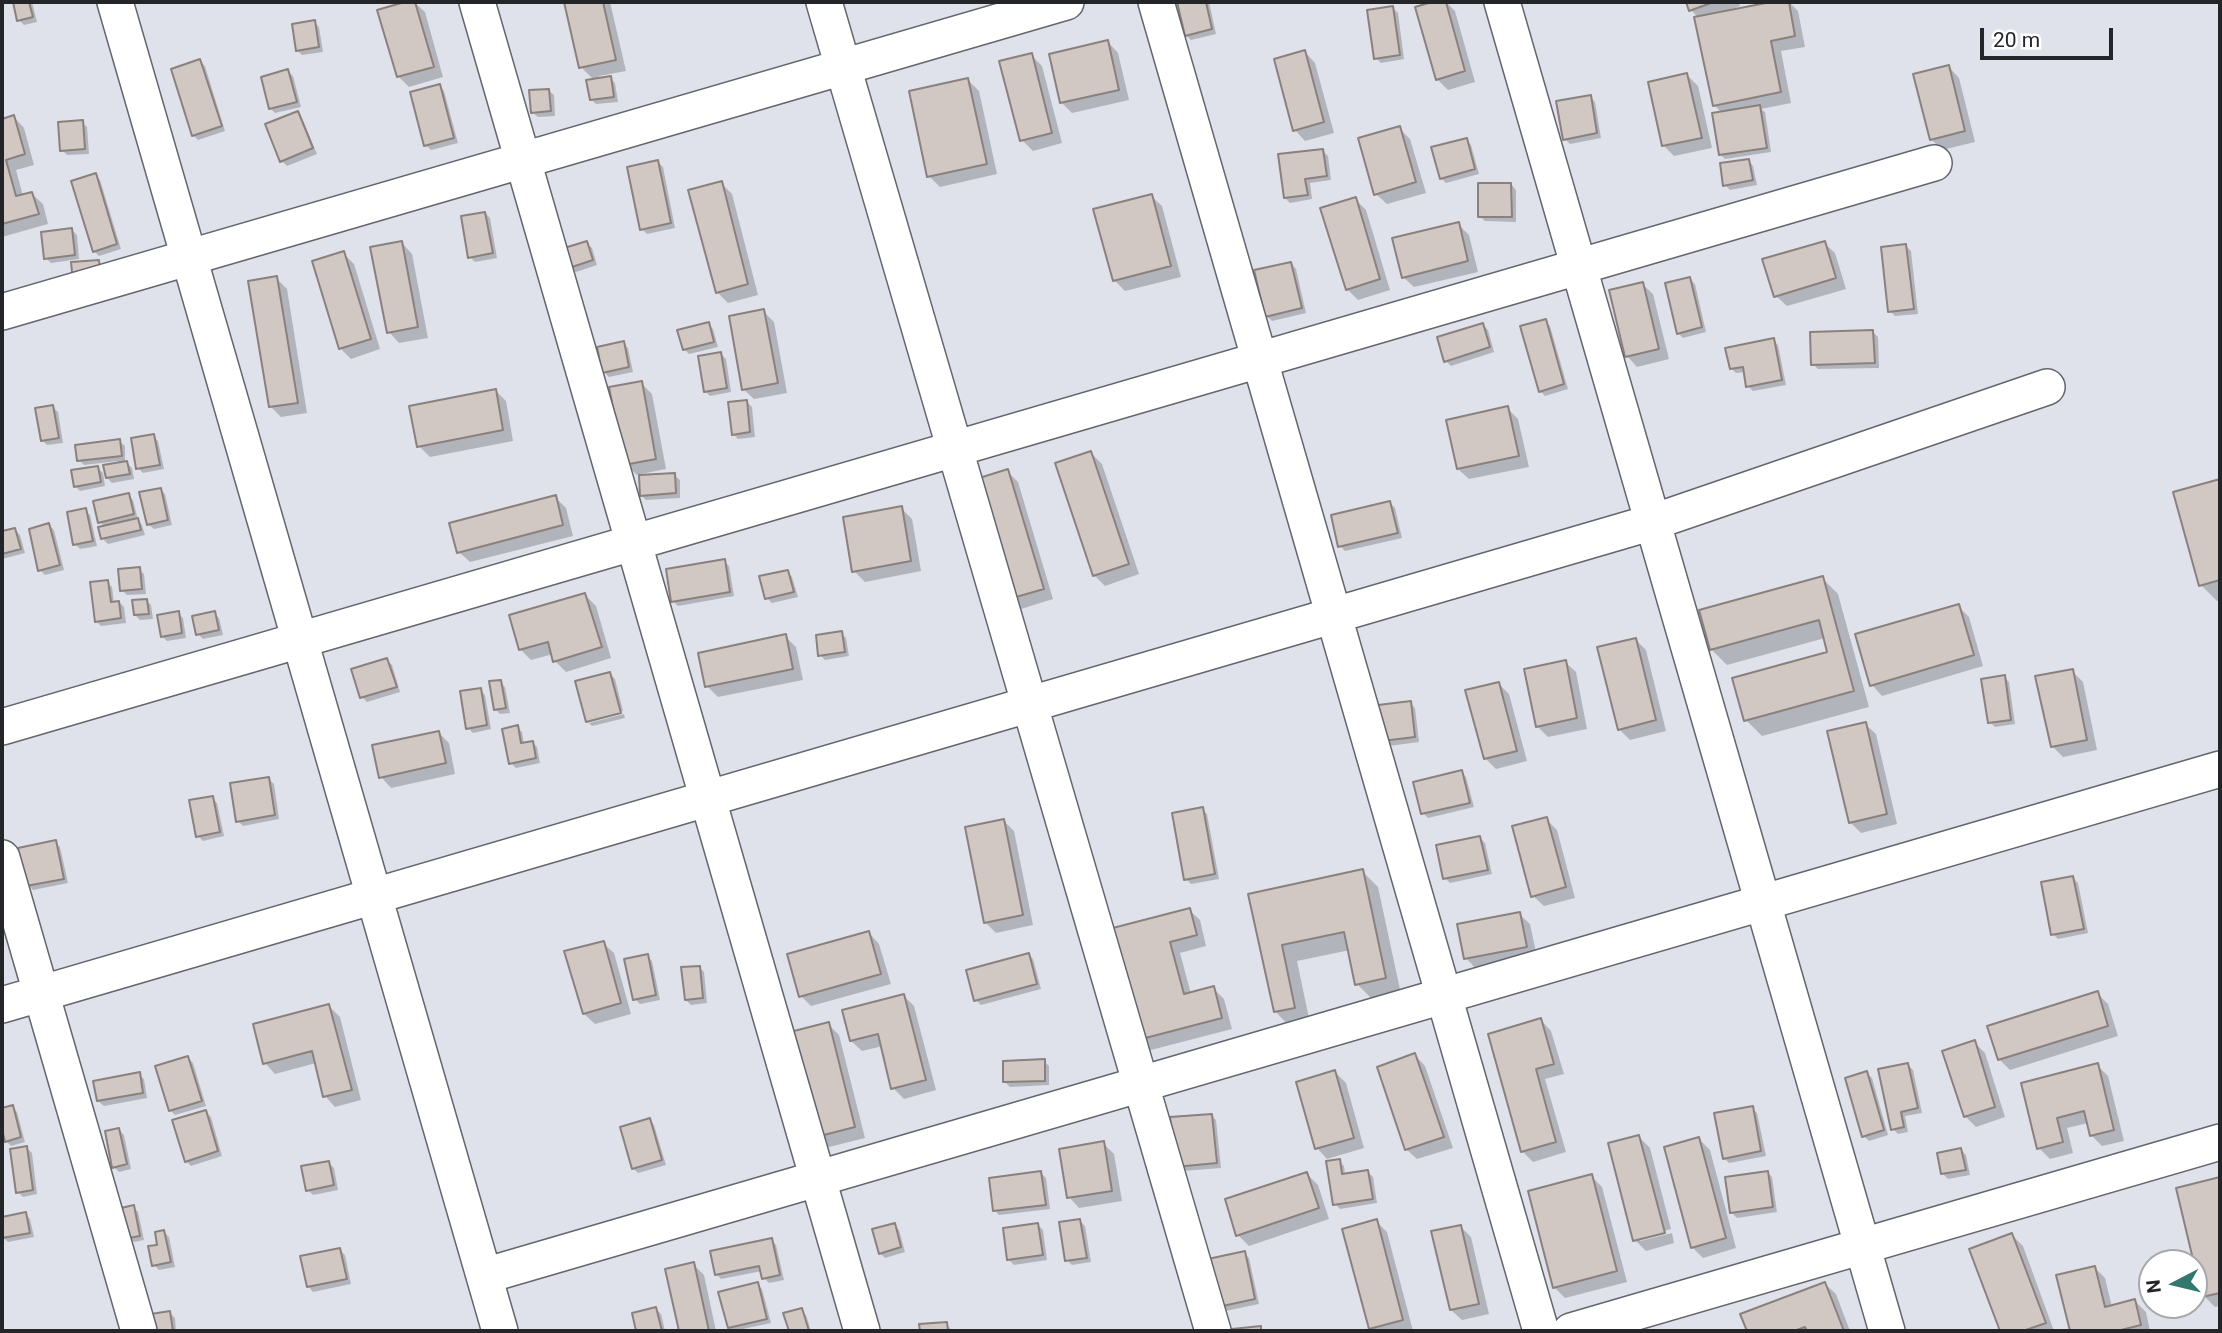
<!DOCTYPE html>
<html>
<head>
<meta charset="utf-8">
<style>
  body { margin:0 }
  #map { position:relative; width:2222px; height:1333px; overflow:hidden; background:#dfe2ea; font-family:Roboto,sans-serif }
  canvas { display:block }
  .frame { position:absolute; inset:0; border:4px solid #242528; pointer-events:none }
  .north { position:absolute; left:2138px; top:1249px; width:70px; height:70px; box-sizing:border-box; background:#fff; border:2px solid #a7a8a9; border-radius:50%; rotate:263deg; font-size:19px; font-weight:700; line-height:28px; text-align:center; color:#242528 }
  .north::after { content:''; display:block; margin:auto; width:24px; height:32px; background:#32786d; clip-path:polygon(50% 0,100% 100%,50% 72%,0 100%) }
  .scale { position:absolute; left:1980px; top:28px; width:133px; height:32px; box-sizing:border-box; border:4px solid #242528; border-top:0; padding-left:9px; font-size:21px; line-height:24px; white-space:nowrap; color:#242528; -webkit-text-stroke:5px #fff; paint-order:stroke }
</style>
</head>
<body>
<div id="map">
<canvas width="2222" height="1333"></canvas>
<div class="frame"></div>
<div class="north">N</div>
<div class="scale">20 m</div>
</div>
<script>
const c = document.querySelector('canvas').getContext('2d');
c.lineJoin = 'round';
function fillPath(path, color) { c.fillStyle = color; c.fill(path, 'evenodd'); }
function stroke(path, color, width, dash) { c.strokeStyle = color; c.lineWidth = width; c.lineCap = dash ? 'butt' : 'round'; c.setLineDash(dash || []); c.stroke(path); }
fillPath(new Path2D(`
  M14 2H32L37 22 24 25 19 20Z
  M414 2 425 12 443 77 409 87 398 76 380 11Z
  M566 2H610L626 71 599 76 600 79 610 78 615 83 618 102 596 104 591 99 594 80 581 67Z
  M1179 2H1209L1216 34 1191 40 1186 35Z
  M1438 2H1446L1455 11 1475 82 1448 90 1437 79 1417 8Z
  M1688 2H1739L1740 6 1732 9 1733 11 1789 2 1798 11 1805 47 1781 51 1791 103 1761 109 1765 112 1771 152 1725 159 1720 154 1722 113 1714 105 1699 18 1691 10Z
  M1393 8 1398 13 1404 59 1381 63 1376 58Z
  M314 22 319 27 323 52 302 55 297 50Z
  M1108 42 1118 53 1129 100 1072 113 1061 102Z
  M1305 52 1315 63 1334 133 1305 141 1295 130Z
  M1031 55 1042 66 1062 143 1033 151 1022 140Z
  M200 61 205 66 225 131 198 140 193 135Z
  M1949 67 1959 78 1975 142 1942 150 1931 139Z
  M288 71 293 76 301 107 275 113 270 108Z
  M1687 75 1698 86 1712 148 1674 156 1663 145Z
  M968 80 979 91 997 174 940 187 929 176Z
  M439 86 444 91 458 143 431 150 426 145Z
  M548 90 554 95 555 116 538 117 532 112Z
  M1590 97 1595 102 1601 138 1570 144 1565 139Z
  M297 113 302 118 317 154 287 166 282 161Z
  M14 117 24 128 34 165 16 170 23 196 32 194 43 204 48 224 2 237V121Z
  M82 122 87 127 89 154 67 155 62 150Z
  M1399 128 1410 139 1426 193 1387 204 1376 194Z
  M1466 140 1471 145 1479 174 1446 183 1441 178Z
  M1323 151 1328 156 1331 180 1310 183 1312 199 1290 203 1285 198Z
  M1748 160 1753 166 1757 185 1730 190 1725 185Z
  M658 162 663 167 675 228 647 234 642 229Z
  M95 175 100 180 121 249 99 256 94 251Z
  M721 183 732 194 758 295 728 303 717 292Z
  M1511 184 1516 190V222L1485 221 1480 216Z
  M1151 196 1162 206 1181 277 1125 291 1114 280Z
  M1355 199 1366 210 1390 290 1358 300 1347 289Z
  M485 213 490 218 497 258 475 262 470 257Z
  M1458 224 1469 235 1478 272 1414 287 1403 277Z
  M72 230 77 235 79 259 51 263 46 258Z
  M402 243 412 254 428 338 399 343 389 332Z
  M587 243 592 248 597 265 573 273 568 268Z
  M1824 243 1835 253 1846 289 1787 306 1776 296Z
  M1906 246 1911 251 1918 314 1895 316 1890 311Z
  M343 253 354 264 380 349 351 359 340 348Z
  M1291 263 1296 269 1306 313 1272 321 1267 316Z
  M276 278 287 289 307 413 281 417 270 406Z
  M1690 279 1695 284 1706 332 1683 338 1678 333Z
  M1642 284 1653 294 1669 359 1637 367 1627 356Z
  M763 311 774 322 787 393 754 399 743 389Z
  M1545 321 1550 326 1568 389 1545 396 1540 391Z
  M708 324 713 329 718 347 689 354 684 349Z
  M1483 325 1488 330 1494 352 1451 366 1446 361 1439 338Z
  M1873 332 1878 337 1879 368 1818 369 1813 364Z
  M1773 340 1778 345 1786 385 1753 391 1748 386 1745 372 1736 373 1731 368Z
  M623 343 628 348 633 372 609 377 604 372Z
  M721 354 726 359 731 392 710 396 705 391Z
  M641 383 652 394 666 469 641 474V477L674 475 680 480V498L646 500 641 495 640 474 637 475 626 464Z
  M496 391 506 401 513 441 430 457 419 446Z
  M747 402 752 407 755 437 738 439 733 434Z
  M53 407 58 412 63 443 47 445 42 440Z
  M1507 408 1518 419 1529 467 1469 479 1458 469Z
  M153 436 158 441 164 469 143 473 138 468Z
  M119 441 125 446V461L132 468 134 479 112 483 107 478 119 464 118 461 84 465 79 460Z
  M1091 453 1102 464 1139 574 1105 586 1094 575Z
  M98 468 103 473 105 486 80 491 75 486Z
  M1007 471 1018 482 1053 599 1021 609 1010 598Z
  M2220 481V600L2217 601 2201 585 2175 494Z
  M160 489 165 494 172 525 154 529 148 524Z
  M128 495 133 500 138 520 142 525 145 535 108 544 103 539 105 527 100 522Z
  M555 497 566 508 573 536 470 562 459 552Z
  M1390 503 1395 508 1402 538 1345 551 1340 546Z
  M901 508 912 519 921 571 865 582 854 571Z
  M85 510 90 515 97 546 80 549 75 544Z
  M49 525 54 530 64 570 45 575 40 570Z
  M15 530 20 535 25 553 2 559V533Z
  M724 561 729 566 734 596 678 606 673 601Z
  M139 569 144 574 146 594 127 595 122 590Z
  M787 571 792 577 798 597 772 603 767 598Z
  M1822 578 1838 594 1869 707 1762 736 1746 720 1829 653 1825 638 1727 665 1711 649Z
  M107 582 112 587 114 603 119 602 124 607 126 623 101 626 96 621Z
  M585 595 596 606 611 658 566 672 555 661 553 654 531 660 520 649Z
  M146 600 151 605 153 619 140 620 135 615Z
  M1958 606 1969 617 1983 666 1882 696 1872 685Z
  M178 613 183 618 186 638 167 641 162 636Z
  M214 613 219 618 223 635 203 639 198 634Z
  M841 633 846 638 849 656 825 660 820 655Z
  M785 636 796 647 803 680 718 697 707 686Z
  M1635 639 1646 650 1666 731 1630 740 1619 729Z
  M387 660 392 665 400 692 367 702 362 697 353 670Z
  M1565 662 1576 672 1587 729 1548 737 1537 726Z
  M2072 671 2083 682 2097 750 2063 757 2052 746Z
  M610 674 615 679 623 711 588 719V722L587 721Z
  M2004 677 2009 682 2015 724 1995 727 1990 722Z
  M500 682 505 687 510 713 500 714 495 709Z
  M1499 684 1509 694 1527 761 1496 769 1485 758Z
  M480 690 485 695 491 729 473 733 468 728Z
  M1410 703 1415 708 1419 742 1389 746 1384 741Z
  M624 714 625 718 592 726 589 723Z
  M1865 724 1876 734 1897 824 1861 833 1850 822Z
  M517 727 522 732 524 744 532 742 537 747 540 763 516 768 511 763Z
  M438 732 449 743 455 774 391 788 381 777Z
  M1462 772 1466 777 1474 807 1428 818 1423 813Z
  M269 779 274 784 279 819 243 826 238 821Z
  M212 798 217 803 224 836 203 841 198 836Z
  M1202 809 1207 814 1219 879 1191 884 1186 879Z
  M1546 819 1557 830 1575 898 1544 906 1533 896Z
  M1004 821 1014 831 1033 925 996 933 985 922Z
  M1480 838 1485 843 1492 874 1450 883 1445 878Z
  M55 842 60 847 68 883 33 890 28 885Z
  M1362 871 1378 887 1401 994 1373 1000 1357 984 1350 950 1297 961 1310 1023 1291 1028 1275 1011 1250 895Z
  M2073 878 2078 883 2088 933 2058 939 2053 934Z
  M1189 910 1200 920 1206 946 1180 953 1191 994 1213 988 1224 999 1232 1029 1147 1051 1108 931Z
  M1519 914 1530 924 1537 957 1476 969 1466 958Z
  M869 933 879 944 891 984 811 1006 801 996Z
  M603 943 614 953 631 1014 595 1024 584 1014Z
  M1028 954 1033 959 1041 989 981 1005 976 1000Z
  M647 956 652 961 660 1000 640 1004 635 999Z
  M699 967 704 972 707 1003 691 1005 686 1000Z
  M2097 993 2108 1004 2118 1036 2010 1070 1999 1059Z
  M904 996 914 1006 936 1090 904 1099 893 1088 883 1046 862 1051 851 1041Z
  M329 1006 340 1017 361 1100 335 1107 325 1096 316 1063 275 1074 265 1063Z
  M1541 1020 1551 1031 1564 1074 1545 1079 1566 1152 1533 1162 1522 1151Z
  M828 1024 839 1035 865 1138 829 1147 818 1136Z
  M1974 1042 1985 1053 2005 1117 1976 1127 1965 1116Z
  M1415 1055 1425 1066 1453 1148 1417 1159 1406 1149Z
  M188 1058 193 1063 206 1106 175 1115 170 1110Z
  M1044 1061 1049 1066V1085L1010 1087 1005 1082Z
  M1908 1065 1913 1070 1922 1113 1905 1116 1908 1132 1898 1134 1893 1129Z
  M2097 1065 2108 1076 2124 1141 2102 1146 2091 1135 2088 1123 2067 1128 2073 1153 2050 1159 2039 1148 2023 1084Z
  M1335 1072 1346 1083 1364 1148 1327 1159 1317 1148Z
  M1867 1073 1872 1078 1888 1135 1869 1141 1864 1136Z
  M139 1074 144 1079 147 1098 104 1106 98 1101Z
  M12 1107 17 1112 25 1142 11 1146 6 1141 4 1133H2V1110Z
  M1752 1108 1757 1113 1766 1156 1729 1163 1724 1158Z
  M206 1112 211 1117 222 1156 191 1166 186 1161Z
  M1211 1115 1216 1120 1221 1168 1182 1171 1177 1166Z
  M649 1120 654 1125 666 1165 638 1173 633 1168Z
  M119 1130 124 1135 131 1169 119 1172 114 1167Z
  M1639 1137 1650 1148 1671 1229 1640 1238V1241L1672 1233 1674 1243 1646 1251 1635 1240Z
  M1699 1139 1710 1150 1736 1248 1703 1258 1692 1247Z
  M1103 1143 1114 1154 1122 1201 1079 1208 1069 1197Z
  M27 1148 32 1153 37 1194 23 1197 18 1192Z
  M1961 1150 1966 1155 1970 1175 1948 1179 1943 1174Z
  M1339 1161 1344 1166 1345 1175 1368 1172 1373 1177 1377 1203 1340 1209 1335 1204Z
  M329 1163 334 1168 338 1190 313 1195 308 1190Z
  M1767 1172 1772 1177 1777 1212 1737 1218 1732 1213Z
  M1041 1173 1046 1178 1050 1209 999 1215 994 1210Z
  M1307 1174 1318 1185 1329 1219 1249 1246 1238 1235Z
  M1591 1176 1602 1187 1627 1282 1565 1298 1554 1287Z
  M2220 1179V1306L2215 1307 2204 1296 2178 1189Z
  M133 1207 138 1212 144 1240 134 1242 129 1237Z
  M25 1214 30 1219 34 1237 8 1242 3 1237 2 1219Z
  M1080 1221 1085 1226 1091 1262 1072 1265 1067 1260Z
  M1376 1221 1387 1232 1413 1331H1373L1370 1328Z
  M894 1225 899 1230 905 1252 885 1258 880 1253Z
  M1038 1225 1043 1230 1047 1260 1014 1265 1009 1260Z
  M1461 1227 1471 1237 1489 1314 1462 1320 1451 1310Z
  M164 1232 169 1237 175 1267 159 1270 154 1265Z
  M2012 1235 2023 1246 2054 1331H2002L1972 1250Z
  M771 1240 776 1245 784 1280 769 1283 764 1278 762 1271 721 1279 716 1274Z
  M340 1250 345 1255 351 1284 313 1292 308 1286Z
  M1244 1253 1249 1258 1259 1304 1225 1311 1220 1306Z
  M693 1264 704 1275 716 1331H680L667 1270Z
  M2095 1268 2105 1278 2112 1307 2135 1301 2146 1312 2150 1331H2072L2058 1276Z
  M757 1284 762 1289 771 1323 733 1331 729 1328Z
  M1825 1284 1836 1294 1850 1331H1749L1742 1315Z
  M656 1309 661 1314 665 1331H637L634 1314Z
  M801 1310 806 1315 811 1331H791L786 1314Z
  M170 1313 175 1318 176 1331H155Z
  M947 1324 952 1331H921V1326Z`), '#0003');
const building = new Path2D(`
  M13 2H29L33 17 17 21Z
  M405 2H415L434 67 397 77 377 10Z
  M564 2H603L616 60 579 68Z
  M1177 2H1206L1212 29 1185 36Z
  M1432 2H1446L1465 71 1436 80 1415 7Z
  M1686 2H1714L1689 11Z
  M1771 2H1789L1795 36 1771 41 1781 92 1713 106 1694 17Z
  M1393 6 1400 55 1374 59 1367 10Z
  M315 20 319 47 296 51 292 24Z
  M1108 40 1119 90 1060 103 1049 54Z
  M1305 50 1324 122 1293 131 1274 59Z
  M1032 53 1052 133 1020 141 999 61Z
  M200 59 222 126 192 136 171 69Z
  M1949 65 1965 131 1930 140 1913 74Z
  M288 69 297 102 269 109 261 77Z
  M1687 73 1702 138 1662 146 1648 82Z
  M611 76 614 97 590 100 586 80Z
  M968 78 987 164 927 177 909 91Z
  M440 84 454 138 424 146 410 92Z
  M549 89 551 111 531 113 529 90Z
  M1591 95 1597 133 1563 140 1556 101Z
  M1760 105 1767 148 1719 155 1712 113Z
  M298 111 313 148 280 162 265 124Z
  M14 115 25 154 6 160 16 196 32 192 39 214 2 224V119Z
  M83 120 85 149 60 151 58 122Z
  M1400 126 1416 182 1374 195 1358 138Z
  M1467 138 1475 169 1440 179 1431 147Z
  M1323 149 1327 176 1305 179 1308 195 1284 198 1278 154Z
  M1749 159 1753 180 1723 186 1720 163Z
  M658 160 671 223 640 230 627 167Z
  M96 173 117 244 93 252 71 181Z
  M722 181 748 284 716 293 688 190Z
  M1478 183H1511L1512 217H1478Z
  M1152 194 1171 266 1113 281 1093 209Z
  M1356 197 1380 279 1346 290 1320 208Z
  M485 212 493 253 468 258 461 216Z
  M1459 222 1468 261 1402 278 1392 238Z
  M72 228 75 255 44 259 41 232Z
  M402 241 418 327 387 333 370 247Z
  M587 241 593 260 566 269 561 249Z
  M1825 241 1836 278 1774 297 1762 259Z
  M1906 244 1914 309 1888 312 1881 247Z
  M344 251 371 339 339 349 312 261Z
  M99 260 101 280 73 283 71 262Z
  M1291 262 1302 308 1265 317 1254 270Z
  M277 276 298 403 269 407 248 281Z
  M1690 277 1702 327 1677 334 1665 283Z
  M1643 282 1659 349 1625 357 1609 290Z
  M764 309 778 383 742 390 729 316Z
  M1546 319 1564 384 1539 392 1520 326Z
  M709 322 714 342 683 350 677 330Z
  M1483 323 1490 347 1444 362 1437 337Z
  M1873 330 1875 363 1811 365 1810 332Z
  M1774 338 1782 380 1746 387 1743 367 1730 369 1725 348Z
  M624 341 629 367 602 373 597 347Z
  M721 352 727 388 704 392 698 356Z
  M642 381 656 459 624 465 609 387Z
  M496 389 503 430 417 447 409 406Z
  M747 400 750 432 732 435 728 402Z
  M53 405 59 438 41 441 35 408Z
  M1508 406 1519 456 1457 469 1446 420Z
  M154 434 160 465 136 469 131 438Z
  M120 439 122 456 77 461 75 445Z
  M1091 451 1129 564 1093 576 1055 463Z
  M127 461 130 474 106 478 103 465Z
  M98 466 101 482 74 487 71 470Z
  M1008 469 1044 589 1009 599 973 480Z
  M675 473 676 493 640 496 639 475Z
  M2220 479V580L2199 586 2173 492Z
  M161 488 168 520 147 525 139 492Z
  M129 493 134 514 98 523 93 501Z
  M556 495 563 525 457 553 449 523Z
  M1390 501 1398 533 1338 547 1331 515Z
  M902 506 911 561 852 572 843 517Z
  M86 508 93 541 73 545 67 512Z
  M138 518 141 530 101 539 98 527Z
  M49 523 60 565 38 571 29 529Z
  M15 528 21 549 2 554V531Z
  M725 559 730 592 671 602 666 569Z
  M140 567 142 589 120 591 118 569Z
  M788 570 794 592 765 599 759 576Z
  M1823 576 1854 691 1744 721 1732 678 1827 652 1819 620 1710 650 1699 610Z
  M108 580 111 602 119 601 121 618 95 622 90 582Z
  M585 593 602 647 553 662 548 642 519 650 509 615Z
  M147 599 149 614 134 615 132 600Z
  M1959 604 1974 655 1870 686 1855 634Z
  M179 611 182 633 161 637 157 615Z
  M215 611 219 630 196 635 192 616Z
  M842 631 845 652 818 656 816 635Z
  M786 634 793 669 705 687 698 653Z
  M1636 638 1656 720 1618 730 1597 647Z
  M387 658 397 687 360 698 351 669Z
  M1566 660 1577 718 1536 727 1524 669Z
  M2073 669 2087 740 2051 747 2035 676Z
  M610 672 621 713 586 722 575 681Z
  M2005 675 2011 720 1988 723 1981 679Z
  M501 680 506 708 494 710 489 681Z
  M1499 682 1517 751 1484 759 1465 690Z
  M481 688 487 725 466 729 460 691Z
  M1411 701 1415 737 1382 741 1378 705Z
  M1866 722 1887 814 1849 823 1827 731Z
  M518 725 521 743 533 741 536 758 509 764 502 729Z
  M439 731 446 763 379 778 372 745Z
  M1462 770 1470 803 1421 814 1413 782Z
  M269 777 275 815 236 822 230 783Z
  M213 796 220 832 196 837 189 800Z
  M1203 807 1215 874 1184 880 1172 813Z
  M1547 817 1566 887 1531 897 1512 826Z
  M1004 819 1023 915 984 923 965 827Z
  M1480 836 1488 870 1443 879 1436 845Z
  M56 840 64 879 26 886 18 848Z
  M1363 869 1386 978 1355 985 1344 932 1282 945 1295 1008 1274 1012 1248 894Z
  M2073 876 2084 929 2051 935 2041 882Z
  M1190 908 1197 935 1170 942 1184 994 1214 986 1222 1018 1134 1041 1105 930Z
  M1520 912 1527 947 1464 959 1457 924Z
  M869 931 881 974 799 997 787 954Z
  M604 941 621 1003 583 1014 564 951Z
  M1029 953 1037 984 974 1001 966 970Z
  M648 954 656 995 633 1000 624 959Z
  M700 966 703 998 685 1000 681 967Z
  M2098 991 2108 1026 1998 1060 1987 1026Z
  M904 994 926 1080 891 1089 878 1034 850 1041 842 1010Z
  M329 1004 352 1090 323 1097 312 1051 263 1064 253 1024Z
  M1541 1018 1554 1064 1536 1069 1556 1142 1521 1152 1488 1034Z
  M829 1022 855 1127 816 1137 790 1032Z
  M1975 1040 1995 1107 1964 1117 1942 1051Z
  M1415 1053 1444 1137 1405 1150 1377 1067Z
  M188 1056 202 1101 169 1111 155 1066Z
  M1045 1059V1081L1003 1082V1061Z
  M1908 1063 1918 1108 1901 1112 1904 1127 1891 1130 1878 1069Z
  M2098 1063 2114 1130 2090 1136 2084 1111 2057 1118 2063 1142 2037 1149 2021 1083Z
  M1335 1070 1354 1138 1315 1149 1296 1082Z
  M1867 1071 1884 1130 1862 1137 1845 1078Z
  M140 1072 143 1093 97 1101 93 1081Z
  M13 1105 21 1137 5 1142 2 1129V1108Z
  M1753 1106 1761 1151 1723 1159 1714 1113Z
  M206 1110 218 1151 185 1162 172 1120Z
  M1212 1114 1217 1163 1175 1167 1170 1117Z
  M650 1118 662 1160 632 1169 620 1127Z
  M119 1128 127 1164 112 1168 105 1131Z
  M1639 1135 1665 1233 1633 1241 1608 1143Z
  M1699 1137 1726 1238 1691 1248 1664 1147Z
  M1104 1141 1112 1191 1067 1198 1059 1149Z
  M27 1146 33 1190 16 1193 10 1149Z
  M1961 1148 1966 1170 1941 1174 1937 1153Z
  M1340 1159 1342 1174 1368 1170 1373 1199 1333 1205 1326 1161Z
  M329 1161 334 1185 306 1191 301 1166Z
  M1041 1171 1046 1205 993 1211 989 1178Z
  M1768 1171 1773 1207 1730 1213 1725 1177Z
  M1307 1172 1319 1208 1236 1236 1225 1199Z
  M1592 1174 1617 1271 1553 1288 1528 1191Z
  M2220 1177V1293L2202 1297 2176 1188Z
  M134 1205 140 1236 128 1238 121 1208Z
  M26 1212 30 1233 2 1238V1217Z
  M1080 1219 1087 1258 1065 1261 1059 1222Z
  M1377 1219 1403 1320 1369 1329 1342 1229Z
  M895 1223 901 1247 879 1254 872 1229Z
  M1038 1223 1043 1255 1007 1260 1003 1228Z
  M1461 1225 1479 1304 1450 1310 1431 1231Z
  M164 1230 171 1262 152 1266 148 1246 157 1245 155 1232Z
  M2012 1233 2046 1323 2023 1331H2000L1969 1249Z
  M772 1238 780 1275 762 1279 759 1266 715 1275 710 1251Z
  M340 1248 347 1279 307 1287 300 1256Z
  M1245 1251 1255 1299 1218 1307 1208 1259Z
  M694 1262 709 1331H679L665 1269Z
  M2095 1266 2105 1307 2135 1299 2141 1325 2117 1331H2070L2056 1275Z
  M758 1282 767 1319 728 1328 718 1292Z
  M1825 1282 1844 1331H1807L1805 1327 1794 1331H1747L1740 1314Z
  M656 1307 662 1331H636L632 1313Z
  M802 1308 809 1331H789L783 1313Z
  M170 1311 173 1331H153L151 1314Z
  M947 1322 948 1331H920L919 1324Z
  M1261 1326V1331H1233L1232 1329Z`);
fillPath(building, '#d1c8c4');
stroke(building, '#8a817e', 2);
const minor = new Path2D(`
  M115 2 500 1331
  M477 2 862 1331
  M824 2 1213 1331
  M1156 2 1541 1331
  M1502 2 1887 1331
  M2 312 1066 2
  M2 727 1934 163
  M2 858 139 1331
  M2 1005 1653 522 2047 387
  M484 1276 2220 769
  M1571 1331 2220 1142`);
stroke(minor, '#63666d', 38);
stroke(minor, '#fff', 35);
</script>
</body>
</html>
